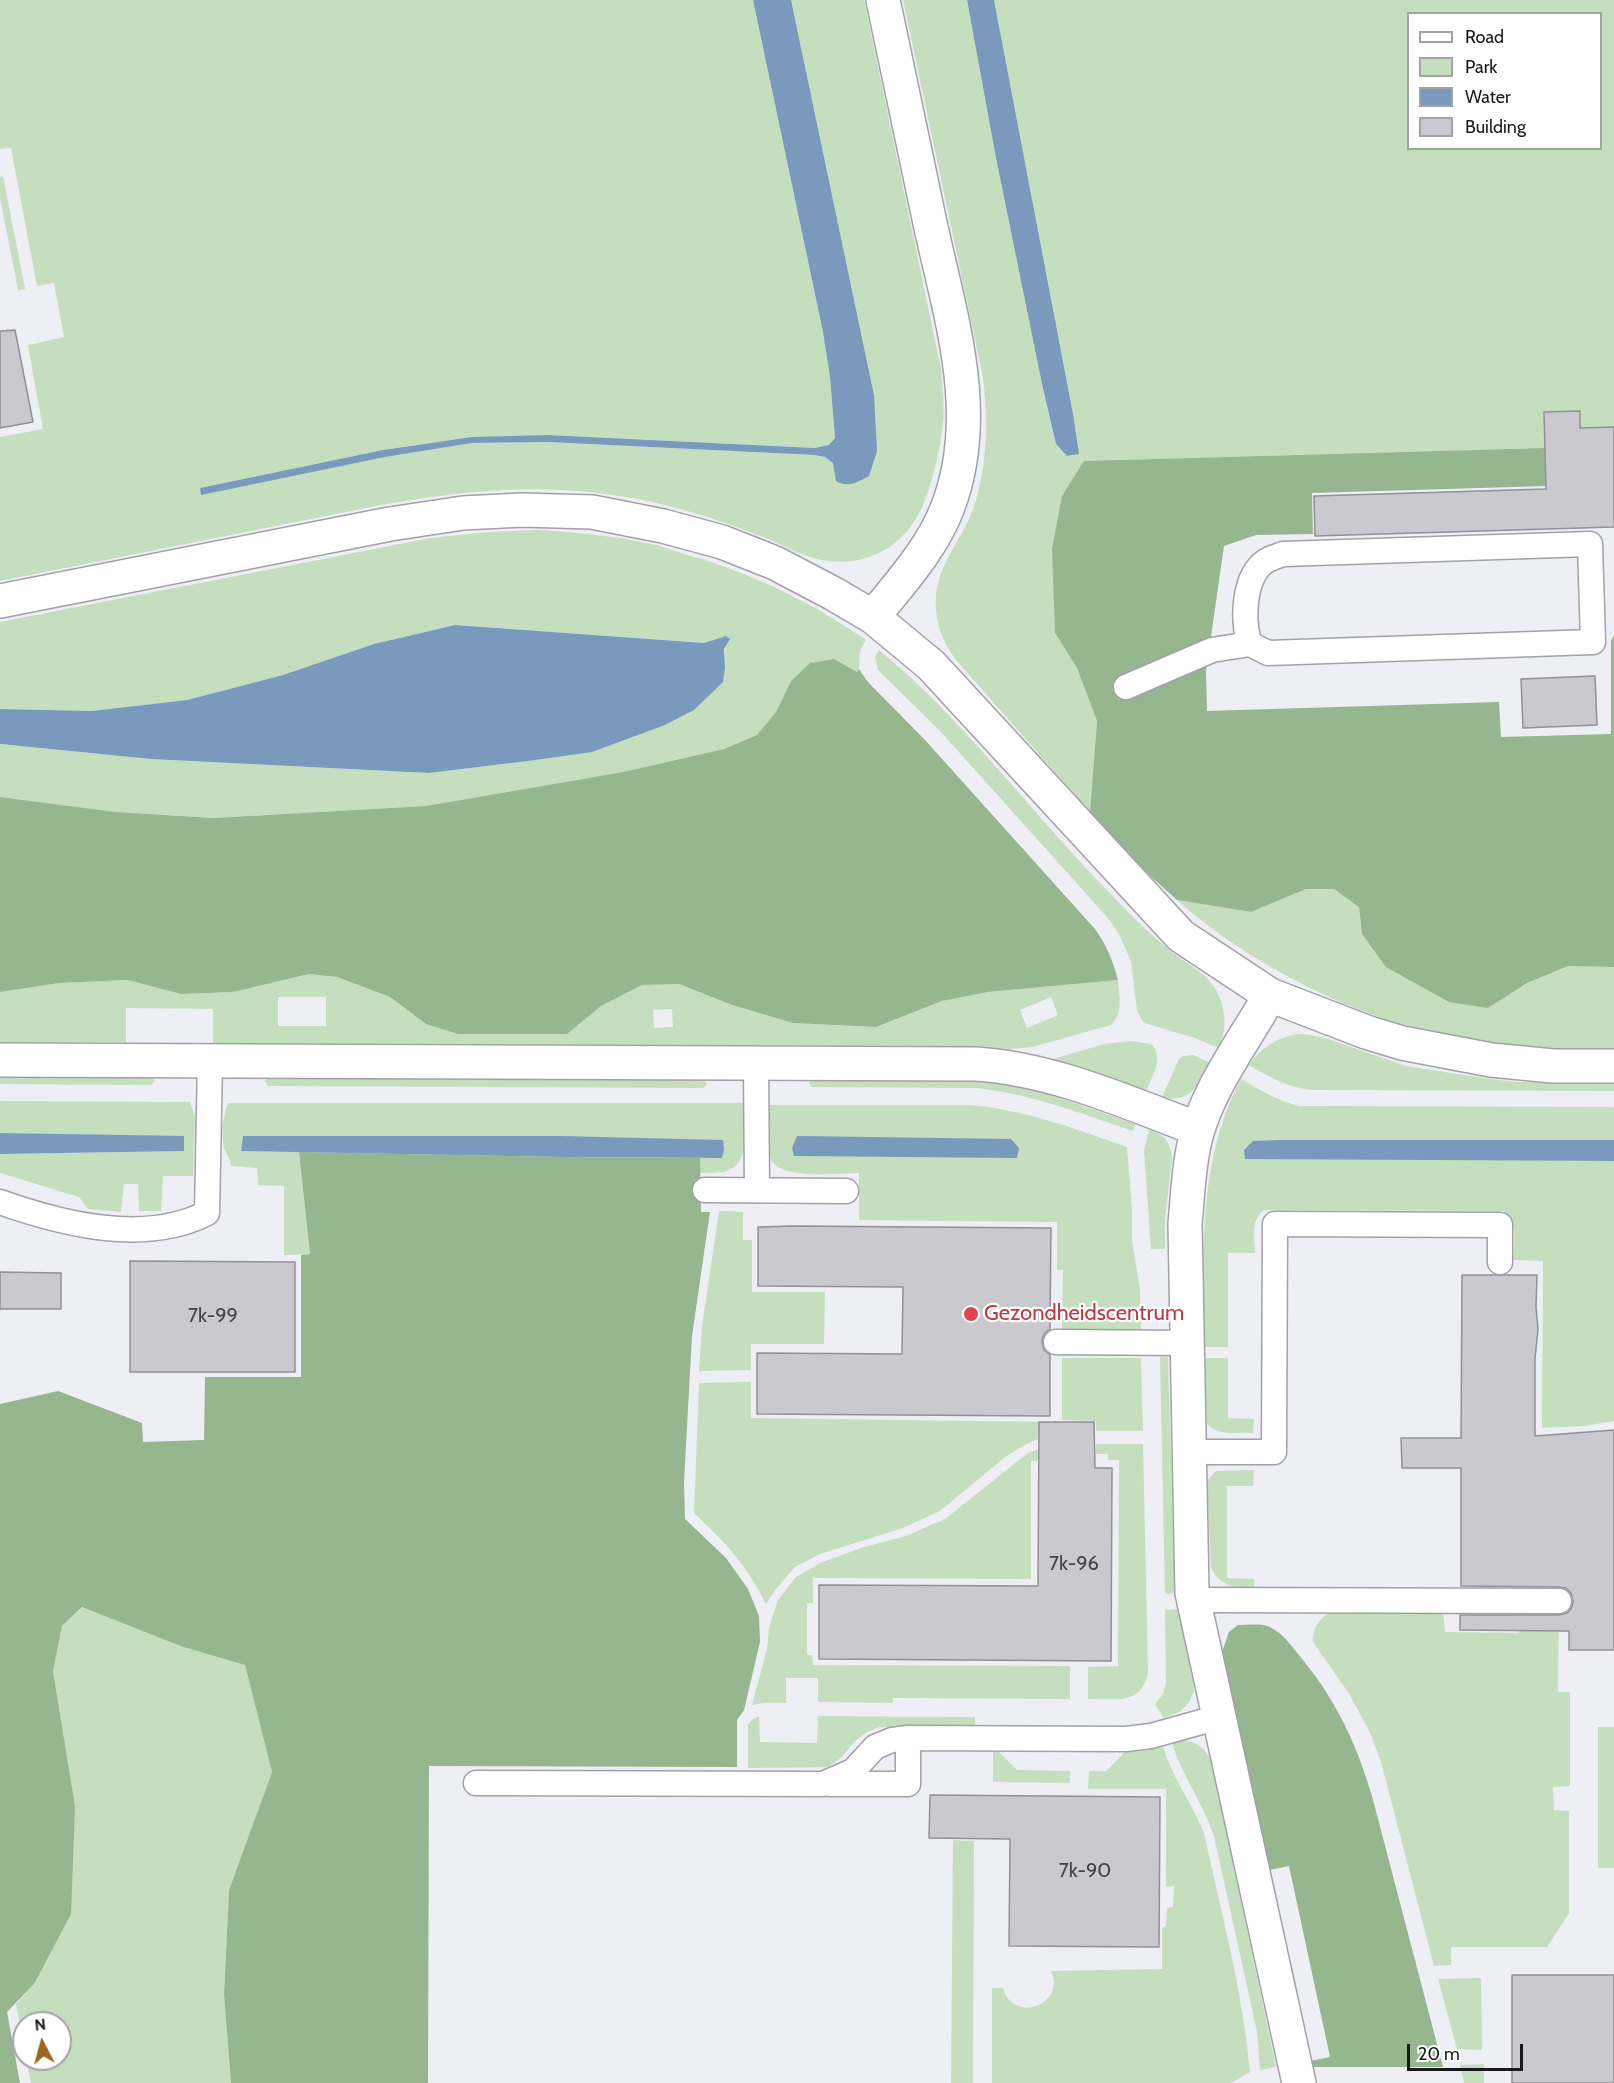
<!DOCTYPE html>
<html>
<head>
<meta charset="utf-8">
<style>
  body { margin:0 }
  #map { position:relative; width:1614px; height:2083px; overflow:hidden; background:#eeeef5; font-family:Cabin,sans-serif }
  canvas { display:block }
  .legend { position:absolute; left:1407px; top:12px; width:195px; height:138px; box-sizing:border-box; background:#fff; border:2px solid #a3a3a4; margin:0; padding:8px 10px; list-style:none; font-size:18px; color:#19191b }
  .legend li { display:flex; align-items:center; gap:12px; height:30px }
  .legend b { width:30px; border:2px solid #a3a3a4 }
  .north { position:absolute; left:12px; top:2011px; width:60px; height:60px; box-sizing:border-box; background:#fff; border:2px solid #a3a3a4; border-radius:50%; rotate:354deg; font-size:16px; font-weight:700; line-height:24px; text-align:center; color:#19191b }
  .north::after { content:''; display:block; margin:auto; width:21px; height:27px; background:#9a671d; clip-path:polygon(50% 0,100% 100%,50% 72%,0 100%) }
  .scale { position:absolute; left:1407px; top:2044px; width:116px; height:27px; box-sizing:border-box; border:3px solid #19191b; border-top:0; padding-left:8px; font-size:18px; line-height:21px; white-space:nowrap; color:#19191b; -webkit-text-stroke:4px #fff; paint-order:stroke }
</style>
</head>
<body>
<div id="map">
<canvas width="1614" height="2083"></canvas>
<ul class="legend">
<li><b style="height:8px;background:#fff"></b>Road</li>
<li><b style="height:16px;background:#c4debe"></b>Park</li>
<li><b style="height:16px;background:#7999bd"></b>Water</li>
<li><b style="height:16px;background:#cac9d0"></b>Building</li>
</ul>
<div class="north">N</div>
<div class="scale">20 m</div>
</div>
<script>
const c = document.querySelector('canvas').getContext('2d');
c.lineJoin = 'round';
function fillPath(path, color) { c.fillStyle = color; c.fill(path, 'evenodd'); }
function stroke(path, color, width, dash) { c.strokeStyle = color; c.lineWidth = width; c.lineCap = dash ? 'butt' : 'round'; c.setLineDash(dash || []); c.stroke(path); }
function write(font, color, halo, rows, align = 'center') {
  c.font = font + ' Cabin,sans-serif'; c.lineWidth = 4.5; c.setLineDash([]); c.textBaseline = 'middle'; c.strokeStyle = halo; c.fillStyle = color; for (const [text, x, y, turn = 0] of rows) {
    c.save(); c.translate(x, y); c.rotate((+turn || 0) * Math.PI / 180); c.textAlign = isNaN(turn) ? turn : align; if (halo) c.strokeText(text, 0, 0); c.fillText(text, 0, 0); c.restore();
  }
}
fillPath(new Path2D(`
  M0 0H753L823 332 830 377 835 438 829 445 816 448 548 435 428 443 383 450 200 488 202 494 385 457 472 443 548 442 815 455 825 457 833 463 874 395 791 0H864L941 369C942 387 945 406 943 423 940 453 928 508 908 530 885 558 848 568 814 558 798 554 783 545 768 539 726 522 683 508 638 499 547 482 471 489 381 505L0 581V437L43 429 28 345 64 337 54 283 37 286 11 148 0 149Z
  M903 0H967L996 158 1042 384 1056 444 1067 456H1073V414L994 0H1614V446L1084 461 1055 633 1077 668 1097 721 1090 812 956 660C935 631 929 599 944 566 953 546 966 529 973 509 988 466 988 421 983 377ZM1408 14H1600V148H1408Z
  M3 176 25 289 18 290 0 198V177Z
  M537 530C572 532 607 535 641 542 656 544 671 550 685 554 751 573 810 601 866 640 855 654 863 661 857 673L834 659 810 663 791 681 776 712 757 735 724 749 623 772 426 806 214 818 116 812 0 797V744L151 759 429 773 528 761 665 725 694 710 723 681 726 636 704 643 455 625 374 644 283 675 187 700 92 711 0 709V622L431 538 488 532Z
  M879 650C963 719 1028 809 1104 887 1126 910 1148 933 1173 953 1186 963 1202 971 1212 984 1226 1003 1228 1027 1219 1048L1192 1037 1144 1023 1137 1011 1131 961 1118 932 1107 917 940 731 878 670 875 657Z
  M1306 889H1334L1359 907 1362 934 1488 1008 1527 983 1568 966 1614 967V1048C1573 1048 1532 1050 1491 1043 1447 1036 1396 1025 1355 1008 1293 983 1227 945 1177 900L1251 912Z
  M309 974 337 977 390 997 426 1024 567 1034 601 1006 642 985 679 984 732 1005 793 1023 876 1027 942 1001 988 992 1118 980C1119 996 1124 1013 1111 1025L1032 1047 1008 1049 979 1046 213 1043V1009L126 1008V1042H0V992L58 983 128 980 181 994 233 992ZM278 997H326V1026H278ZM1051 997 1058 1015 1027 1028 1020 1010ZM672 1009 673 1027 654 1028 653 1010Z
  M1298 1034 1311 1035 1325 1038 1406 1066 1490 1079 1517 1082 1614 1083V1091L1313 1090C1288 1088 1270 1077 1249 1065 1262 1047 1276 1038 1298 1034Z
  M1131 1041 1151 1044C1165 1057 1152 1077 1146 1091L1053 1059 1104 1044Z
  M1193 1055 1210 1063C1198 1085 1191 1104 1162 1097L1179 1059 1183 1056Z
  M0 1076 151 1077 155 1081 151 1085 0 1084Z
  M269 1077 704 1080 707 1084 703 1088 268 1086 265 1081Z
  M1241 1079C1260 1090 1278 1101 1299 1106L1614 1107V1140H1279L1254 1141 1245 1158 1614 1161V1421L1584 1426 1542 1428 1543 1261 1514 1260C1514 1243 1518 1222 1504 1211L1264 1210C1250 1220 1255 1238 1255 1253H1228V1347H1205C1203 1256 1197 1162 1241 1079Z
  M812 1080H958L1002 1082 1039 1091 1135 1124 1133 1131C1080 1113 1029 1093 974 1088L812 1087 809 1083Z
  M0 1101 190 1102 195 1117 193 1176H163L161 1211H139L138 1184H124L121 1212 88 1209 79 1197 0 1173V1154L184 1151V1137L0 1133Z
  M228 1103H745C745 1125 752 1165 724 1172 717 1173 708 1173 700 1173V1158H722L243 1136 241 1151 299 1152 310 1254 284 1255V1186L258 1185 257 1168 231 1166C231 1158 226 1155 224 1148 221 1134 223 1115 228 1103Z
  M769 1105H971C1026 1110 1075 1129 1127 1147L1132 1209V1241L1140 1291 1141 1329H1062L1063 1270H1057V1222L859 1220V1173C837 1173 777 1181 770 1157 765 1142 769 1121 769 1105Z
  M1149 1130C1165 1134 1171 1144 1172 1159L1165 1219V1249H1151L1144 1151Z
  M719 1211 743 1212V1240H752V1292H825L824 1344H751V1370L699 1371 702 1327Z
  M1160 1357H1168L1175 1593 1165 1594Z
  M1062 1358H1141L1143 1431H1096V1421L1062 1420Z
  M1205 1358H1228V1418L1254 1419 1253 1433C1239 1432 1217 1437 1207 1423Z
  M751 1382V1418L1049 1422 1048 1435 1026 1444 1004 1458 940 1511 903 1528 820 1554 795 1567 776 1589 766 1604C746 1564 726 1543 694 1513L699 1383Z
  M1096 1444H1143L1148 1673C1141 1706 1115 1699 1088 1699V1667L1118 1666 1119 1460H1108V1454H1096Z
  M1052 1445 1067 1460 1031 1461V1579L813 1578V1603H807V1655H812L813 1665 1070 1666V1699L893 1698V1703L818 1702V1678H786V1703H763L752 1705 767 1649 769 1628 778 1600 796 1577 820 1563 864 1547 906 1536 945 1519 1028 1453Z
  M1254 1470 1253 1486H1227V1578L1254 1579V1588C1234 1589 1221 1586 1211 1568L1207 1481 1216 1471Z
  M83 1607 183 1647 245 1665 272 1772 229 1890 224 1995 231 2083H31L26 2059H60V2023H24V2048L16 2004 34 1984 75 1806 53 1671 62 1626Z
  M1178 1609 1193 1679 1194 1691 1189 1702 1181 1711 1164 1718 1155 1704 1163 1694 1166 1683 1165 1610Z
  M1520 1610H1559L1558 1692H1570V1786L1553 1787 1554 1810 1569 1811V1913L1547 1947H1451V1965L1434 1966 1381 1762 1370 1733 1350 1695 1313 1642C1312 1627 1321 1615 1335 1611L1443 1612 1445 1632 1519 1633Z
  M759 1716 760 1742 817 1743 818 1716 975 1717V1726L880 1727 867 1732 855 1741 841 1758 828 1767 748 1768V1724L753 1719Z
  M1598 1727H1614V1868H1598Z
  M1183 1740C1197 1742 1204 1747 1211 1760L1276 2067 1260 2070 1257 2032 1214 1836C1203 1803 1182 1776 1172 1743Z
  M1163 1746C1172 1778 1192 1803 1204 1833 1221 1912 1243 1992 1250 2072L1231 2083H992V1988H1003C1012 2024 1067 2005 1051 1971L1162 1969V1928L1166 1926 1167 1908 1173 1907 1174 1886 1166 1887V1789H1088L1089 1771H1106L1125 1752 1145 1751Z
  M993 1752H999L1017 1770 1070 1771V1783L993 1782Z
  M953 1840 974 1841 973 2083H951Z
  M1481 1978 1482 2050 1457 2049 1438 1979Z
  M1484 2064V2083H1464L1460 2065Z`), '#c4debe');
fillPath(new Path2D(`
  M1614 446V484L1312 493 1313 534 1256 535 1224 546 1206 671 1207 711 1499 702 1501 737 1611 734V641L1614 635V967L1568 966 1527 983 1488 1008 1449 1002 1386 967 1362 934 1359 907 1334 889H1306L1251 912 1177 900 1147 873 1090 812 1097 721 1077 668 1055 633 1052 549 1062 496 1084 461Z
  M834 659 857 672 859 669 867 681 925 740 1095 929C1107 946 1113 961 1118 980L988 992 942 1001 876 1027 793 1023 732 1005 679 984 642 985 601 1006 567 1034H458L426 1024 390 997 337 977 309 974 233 992 181 994 128 980 59 983 0 992V797L116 812 214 818 426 806 623 772 724 749 757 735 776 712 791 681 810 663Z
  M299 1152 562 1157 700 1158 701 1212H710L692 1336 684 1482 685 1519 726 1558 748 1589 759 1616 760 1642 744 1710 737 1720V1767L429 1766 428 2083H231L224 1995 229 1890 272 1772 245 1665 183 1647 82 1607 62 1626 53 1671 75 1806 71 1914 34 1984 7 2012 20 2083H0V1404L58 1391 142 1423 143 1442 204 1440 205 1377H301V1255L310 1254Z
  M1238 1625C1248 1625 1262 1623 1270 1627 1285 1635 1293 1648 1303 1660 1338 1704 1356 1743 1372 1796L1443 2067H1312L1310 2061 1330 2057 1289 1866 1270 1870 1222 1652 1229 1632Z`), '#96b68f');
fillPath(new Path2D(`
  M753 0H791L874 395 877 451 869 476C858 482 848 488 836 481L833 463 825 457 815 455 548 442 472 443 385 457 201 495 200 488 383 450 472 437 548 435 815 448 829 445 835 438 830 377 823 332Z
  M967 0H994L1073 414 1079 454 1067 456 1056 444 1042 384 996 158Z
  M455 625 704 643 726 636 730 639 724 649 725 668 723 682 694 710 665 725 592 752 528 761 429 773 151 759 0 744V709L92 711 187 700 283 675 374 644Z
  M0 1133 184 1136V1151L0 1154Z
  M243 1136H560L723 1140 724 1150 722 1158 562 1157 241 1151Z
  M797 1136 1011 1139 1019 1148 1017 1158 794 1156 792 1148Z
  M1279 1140H1614V1161L1245 1159 1244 1150 1253 1141Z`), '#7999bd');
const building = new Path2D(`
  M15 330 33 422 0 428V331Z
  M1580 411V428L1614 427V527L1315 536 1314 496 1546 489 1544 412Z
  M1595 676 1597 725 1523 728 1521 679Z
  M793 1226 1051 1228 1050 1329 1044 1334 1042 1341 1044 1350 1050 1355V1416L757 1414V1353L902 1354 903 1287 758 1286V1227Z
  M130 1261 295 1262V1372H130Z
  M0 1272 61 1273V1309H0Z
  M1462 1275H1537L1536 1307 1538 1329 1535 1359V1436L1614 1430V1650H1569V1631L1460 1630V1615H1559L1567 1613 1571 1609 1573 1602 1571 1593 1566 1588 1559 1587 1461 1586V1468H1402L1401 1438H1461Z
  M1039 1422H1094L1095 1468H1112L1111 1661 819 1659V1585L1038 1586Z
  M930 1795 1160 1797 1159 1947 1009 1946 1010 1839 929 1838Z
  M1512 1975H1614V2083H1512Z`);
fillPath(building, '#cac9d0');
stroke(building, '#919097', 1.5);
const lane = new Path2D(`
  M1590 544 1593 642 1268 653 1250 644C1242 621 1243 576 1266 561 1271 558 1278 556 1283 554Z
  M1126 687 1212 650 1250 644
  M756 1063 757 1190
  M705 1190 846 1191
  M0 1202C62 1224 145 1245 207 1213L210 1060
  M1056 1342 1187 1343
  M1189 1452H1274L1275 1224 1500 1225V1262
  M1193 1600 1559 1601
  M476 1783 823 1784 853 1771 875 1747 892 1740 908 1738 1126 1739 1151 1736 1219 1717
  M830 1784H908V1738`);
const street = new Path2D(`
  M0 601 390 524 463 513 522 510 592 512 663 526 722 542 775 563 834 594 873 617 931 665 1181 936 1270 995 1366 1032 1402 1043 1491 1060 1553 1066H1614
  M873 617C900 583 931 550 947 509 984 415 950 316 930 223 914 149 899 74 883 0
  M1270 995C1246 1038 1213 1081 1198 1129 1189 1159 1188 1192 1185 1224L1192 1593 1299 2083
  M0 1060 976 1064C1053 1069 1126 1102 1198 1129`);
stroke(lane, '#a2a1a8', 27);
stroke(street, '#a2a1a8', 36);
stroke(lane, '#fff', 24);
stroke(street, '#fff', 33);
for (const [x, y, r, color] of [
  [971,1314,8,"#e0444e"]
]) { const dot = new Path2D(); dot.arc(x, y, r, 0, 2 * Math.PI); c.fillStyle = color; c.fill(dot); stroke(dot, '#fff', 2); }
write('20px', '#454548', null, [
  ["7k-99",213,1316],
  ["7k-96",1074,1564],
  ["7k-90",1085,1871]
]);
write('22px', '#be3a42', '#fff', [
  ["Gezondheidscentrum",984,1314]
], 'left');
</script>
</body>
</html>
